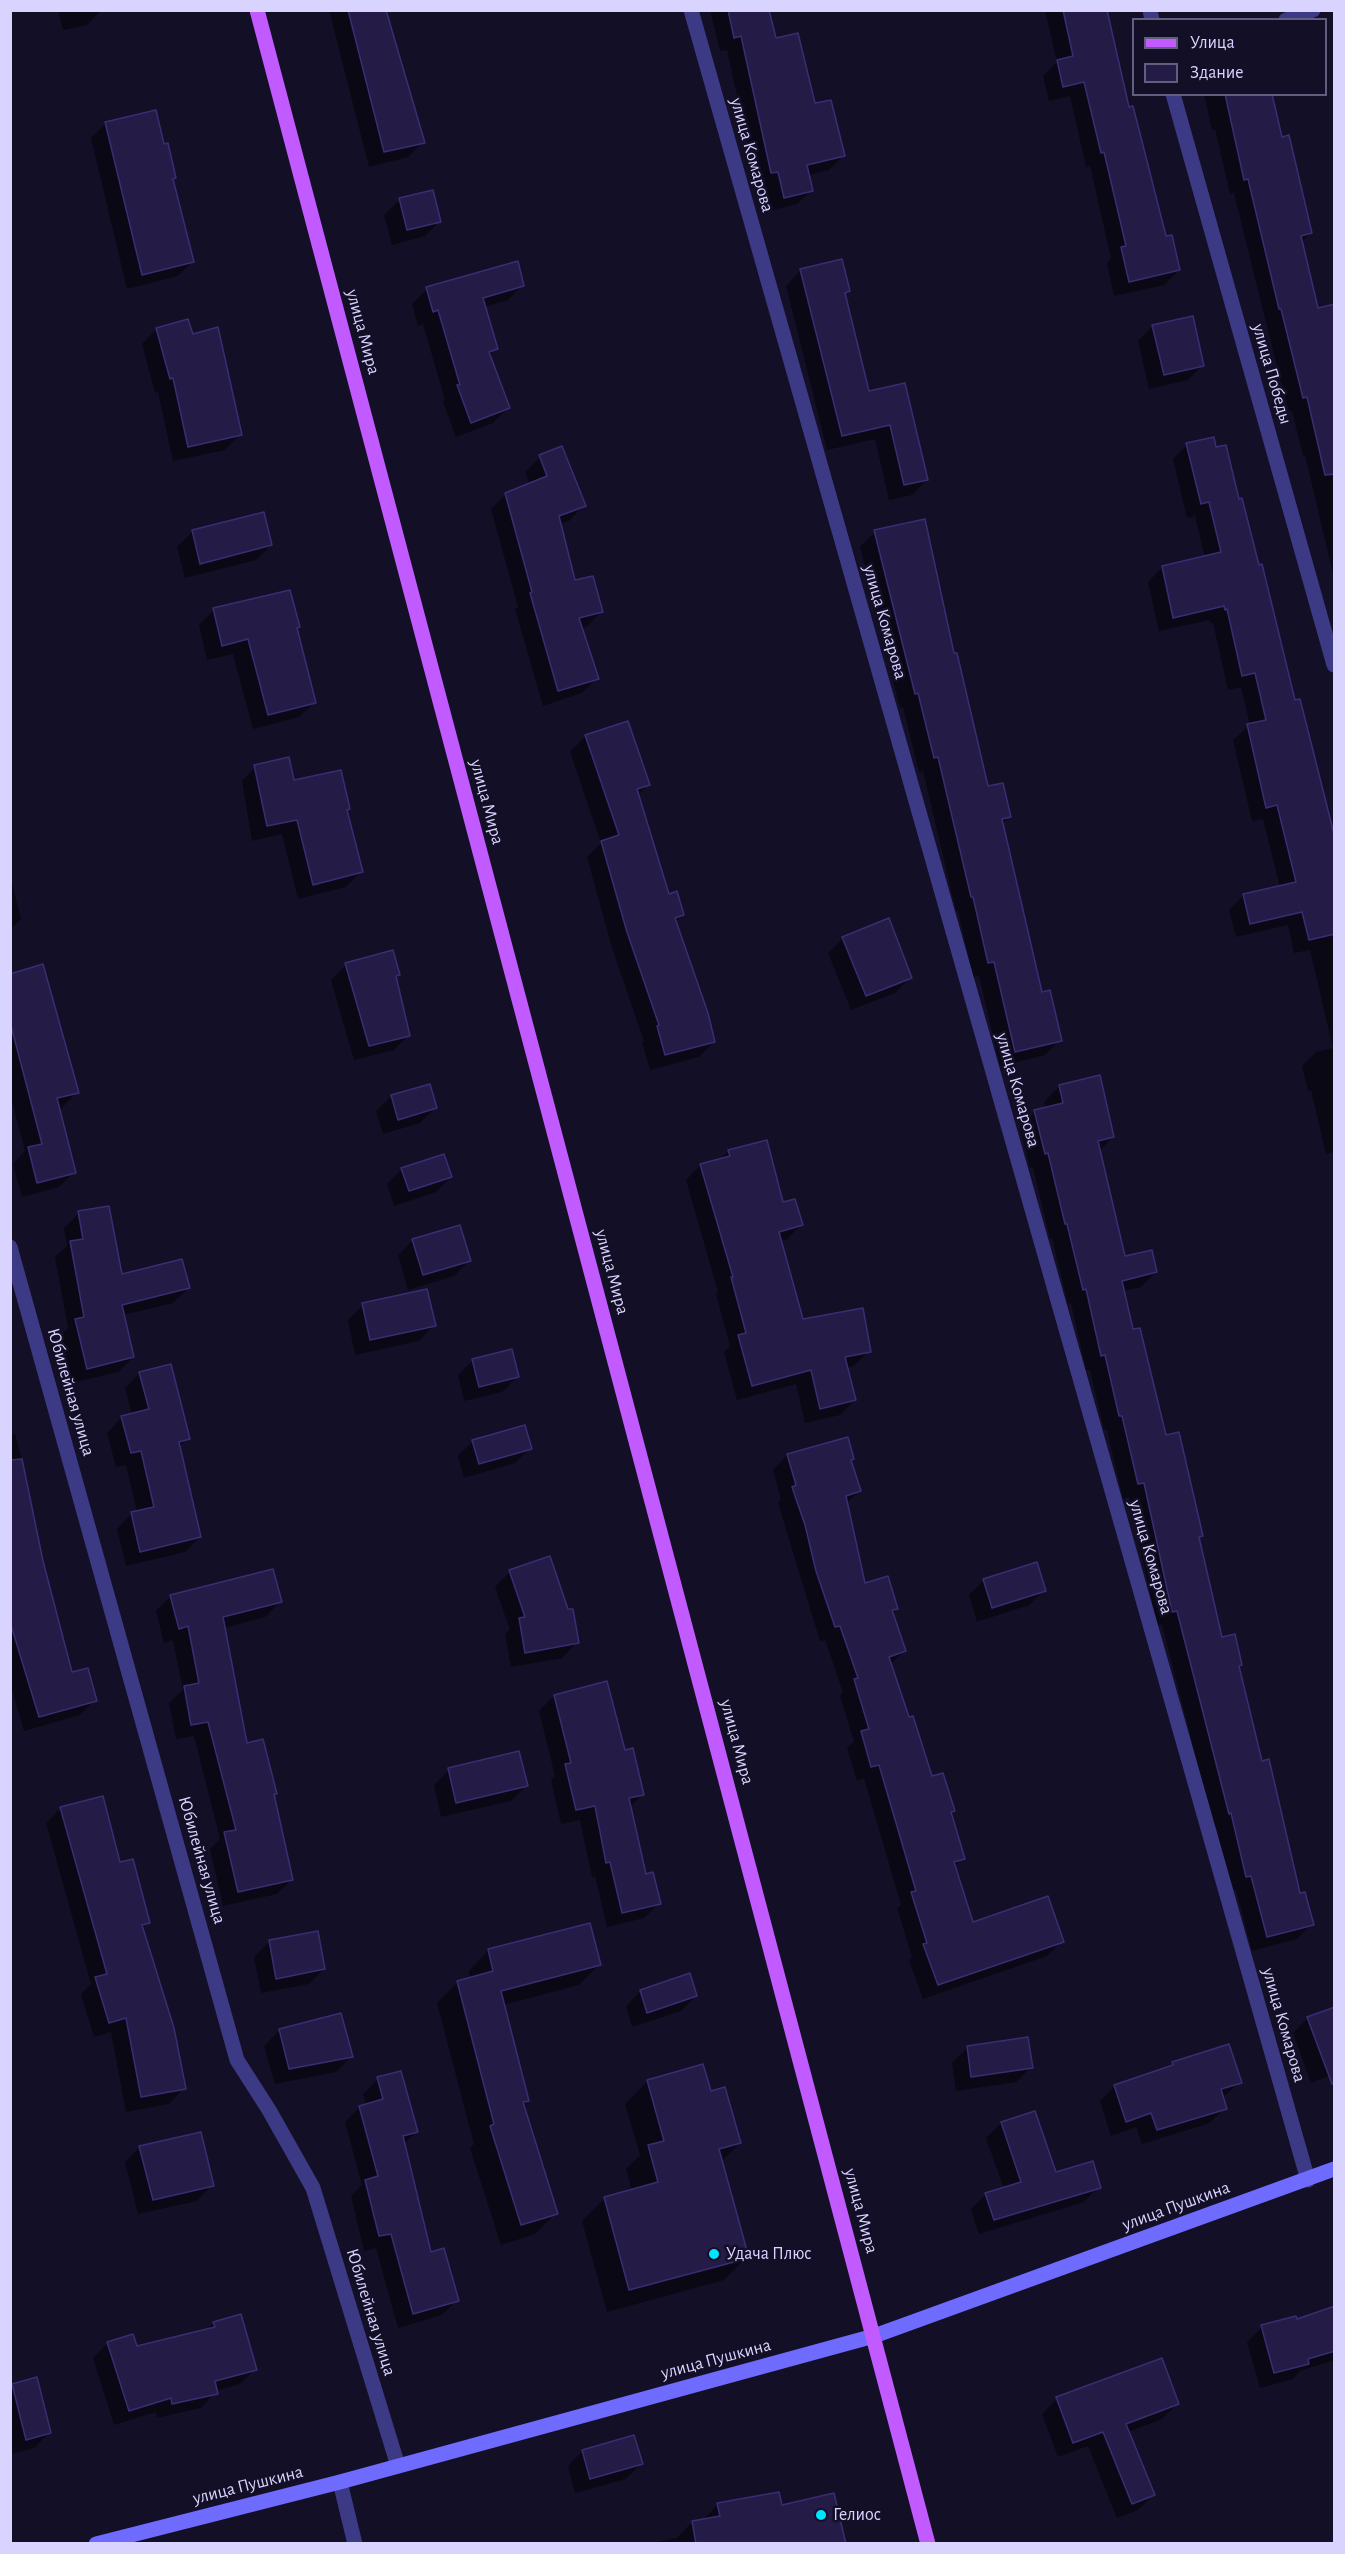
<!DOCTYPE html>
<html>
<head>
<meta charset="utf-8">
<style>
  body { margin:0 }
  #map { position:relative; width:1345px; height:2554px; overflow:hidden; background:#130f26; font-family:"Alegreya Sans",sans-serif }
  canvas { display:block }
  .frame { position:absolute; inset:0; border:12px solid #d9d4ff; pointer-events:none }
  .legend { position:absolute; left:1132px; top:18px; width:195px; height:78px; box-sizing:border-box; background:#130f26; border:2px solid #625e7d; margin:0; padding:8px 10px; list-style:none; font-size:18px; color:#d9d4ff }
  .legend li { display:flex; align-items:center; gap:12px; height:30px }
  .legend b { width:30px; border:2px solid #625e7d }
</style>
</head>
<body>
<div id="map">
<canvas width="1345" height="2554"></canvas>
<div class="frame"></div>
<ul class="legend">
<li><b style="height:8px;background:#c25bff"></b>Улица</li>
<li><b style="height:16px;background:#241b47"></b>Здание</li>
</ul>
</div>
<script>
const c = document.querySelector('canvas').getContext('2d');
c.lineJoin = 'round';
function fillPath(path, color) { c.fillStyle = color; c.fill(path, 'evenodd'); }
function stroke(path, color, width, dash) { c.strokeStyle = color; c.lineWidth = width; c.lineCap = dash ? 'butt' : 'round'; c.setLineDash(dash || []); c.stroke(path); }
function write(font, color, halo, rows, align = 'center') {
  c.font = font + ' "Alegreya Sans",sans-serif'; c.lineWidth = 5; c.setLineDash([]); c.textBaseline = 'middle'; c.strokeStyle = halo; c.fillStyle = color; for (const [text, x, y, turn = 0] of rows) {
    c.save(); c.translate(x, y); c.rotate((+turn || 0) * Math.PI / 180); c.textAlign = isNaN(turn) ? turn : align; if (halo) c.strokeText(text, 0, 0); c.fillText(text, 0, 0); c.restore();
  }
}
fillPath(new Path2D(`
  M58 10H101L87 25 63 30Z
  M329 10H385L423 142 408 157 369 167Z
  M710 10H768L775 40 843 156 829 170 808 175 812 190 797 204 770 211 764 185 757 187 727 50 720 51Z
  M1045 10H1105L1128 108 1165 238 1179 270 1164 285 1114 296 1107 263 1111 258 1090 166 1086 167 1070 96 1049 101 1043 76 1057 62Z
  M1204 94H1270L1281 139 1311 233 1301 242 1317 310H1334V578L1305 455 1303 456 1292 411H1289L1283 391 1234 193 1230 194 1215 129 1212 130Z
  M106 123 163 146 174 178 172 181 193 261 178 276 127 289 91 138Z
  M400 200 440 221 425 236 392 245 384 215Z
  M801 270 848 291 844 295 867 393 904 384 927 480 912 495 889 500 875 439 827 450 786 286Z
  M523 285 508 300 484 307 497 348 489 356 508 408 493 423 456 437 443 402 445 400 423 324 418 326 412 304 427 289Z
  M1153 326 1203 365 1188 380 1149 389 1138 341Z
  M157 329 192 336 240 435 225 450 173 461 158 392 155 393 142 344Z
  M1187 445 1294 701 1331 830 1334 829V1152L1326 1154 1311 1090 1308 1091 1302 1066 1316 1052 1333 1048 1310 950 1294 953 1288 925 1236 937 1229 910 1244 895 1280 887 1263 819 1252 821 1233 740 1250 725 1241 687 1228 690 1213 623H1210V620L1159 631 1148 582 1162 568 1205 558 1195 516 1187 518 1173 459Z
  M540 457 584 505 569 521 560 524 574 582 601 612 586 627 581 628 597 678 582 693 543 706 515 609 518 607 491 509 506 494 530 485 525 472Z
  M192 532 271 545 256 560 185 578 177 547Z
  M875 532 953 655 987 788 1009 817 1001 825 1041 994 1060 1040 1045 1055 1000 1066 979 976 973 977 958 911H956L923 771 919 772 903 707 900 708 860 547Z
  M214 610 296 629 315 702 299 717 253 729 233 654 207 660 199 625Z
  M627 723 648 785 638 795 668 896 683 915 675 923 714 1042 699 1057 650 1070 642 1042 644 1041 612 948 587 857 601 843 570 752 585 737Z
  M257 766 293 782 361 872 346 887 298 899 282 834 252 841 242 781Z
  M10 876 21 919 10 930Z
  M843 938 910 978 895 993 851 1010 828 953Z
  M346 965 399 975 395 979 409 1035 394 1050 354 1060 331 980Z
  M10 976 77 1092 62 1108 58 1109 74 1172 59 1187 22 1197 13 1164 25 1151 10 1094Z
  M1060 1086 1113 1137 1099 1151 1123 1258 1156 1272 1141 1287 1123 1291 1132 1331 1165 1437 1201 1536 1198 1540 1221 1639 1238 1667 1261 1763 1299 1895 1312 1924 1297 1939 1252 1951 1236 1890 1231 1891 1216 1827 1214 1828 1162 1625 1157 1626 1129 1497 1123 1499 1107 1430H1104L1090 1370H1086L1071 1303 1068 1304 1052 1238 1050 1239 1033 1167 1030 1168 1020 1127 1035 1112 1046 1109 1044 1102Z
  M392 1096 435 1108 420 1123 383 1134 376 1111Z
  M729 1151 801 1225 786 1240 780 1241 802 1320 869 1351 854 1366 847 1368 855 1400 840 1415 805 1423 796 1384 737 1400 724 1352 730 1346 716 1294 718 1292 686 1180 701 1165 719 1160Z
  M402 1169 451 1177 436 1192 394 1206 387 1184Z
  M79 1213 121 1275 189 1288 173 1303 123 1315 133 1357 118 1372 72 1383 61 1335 68 1328 55 1257 67 1246 64 1228Z
  M413 1240 469 1261 454 1276 408 1290 398 1255Z
  M363 1305 434 1325 419 1341 355 1355 348 1320Z
  M473 1360 517 1377 502 1392 464 1401 458 1375Z
  M140 1373 188 1438 178 1448 200 1537 185 1552 126 1566 117 1529 132 1513 137 1512 126 1465 116 1467 107 1433 122 1417 132 1415 125 1388Z
  M15 1434 28 1482 25 1484 41 1562 71 1674 95 1700 80 1715 24 1731 10 1683V1435Z
  M473 1441 530 1448 515 1463 464 1478 458 1456Z
  M787 1455 850 1461 860 1490 846 1504 864 1585 896 1608 891 1613 904 1651 890 1665 931 1778 953 1811 950 1814 963 1858 954 1867 972 1924 1062 1941 1047 1956 923 1999 909 1960 912 1957 897 1908 901 1905 864 1778 857 1781 847 1748 854 1741 840 1696 843 1692 825 1640 820 1641 778 1503 781 1499 773 1470Z
  M510 1572 577 1642 562 1658 511 1667 505 1634 510 1630 495 1587Z
  M984 1580 1045 1590 1029 1605 977 1622 969 1595Z
  M171 1596 280 1602 265 1617 224 1628 246 1745 275 1793 273 1795 292 1879 277 1894 223 1906 210 1849 220 1839 194 1736 176 1739 169 1703 183 1690 173 1640 164 1643 156 1611Z
  M554 1696 624 1752 643 1794 630 1807 645 1876 659 1903 644 1918 607 1927 595 1876 592 1877 580 1820 561 1824 551 1780 555 1776 539 1711Z
  M449 1770 526 1786 511 1801 441 1817 434 1785Z
  M61 1808 119 1864 148 1922 141 1929 184 2088 169 2104 126 2112 111 2032 94 2037 81 1994 91 1984 46 1823Z
  M270 1941 324 1969 309 1984 261 1993 254 1957Z
  M489 1950 599 1965 579 1985 503 2005 527 2100 522 2105 556 2213 535 2234 501 2245 470 2148 474 2144 437 2003 458 1982 470 1979 469 1971Z
  M641 1991 696 1996 681 2011 632 2027 626 2006Z
  M1308 2018 1334 2074 1311 2083 1293 2033Z
  M279 2031 351 2057 336 2072 275 2084 264 2046Z
  M967 2048 1031 2067 1016 2082 956 2091 952 2063Z
  M1173 2063 1240 2082 1222 2098 1225 2108 1210 2123 1142 2144 1136 2127 1111 2136 1100 2101 1115 2086 1168 2069Z
  M378 2079 416 2132 404 2144 430 2254 457 2300 442 2315 398 2328 376 2248 364 2251 351 2196 362 2185 345 2122 360 2107 366 2105 363 2094Z
  M648 2081 710 2093 740 2143 721 2162 747 2257 724 2280 607 2312 582 2221 604 2199 632 2191 626 2169 640 2155 625 2104Z
  M1034 2113 1055 2174 1099 2187 1084 2202 979 2234 971 2209 986 2194 1004 2189 986 2138 1001 2123Z
  M140 2147 212 2185 197 2201 138 2214 125 2162Z
  M1334 2308V2360L1300 2371 1293 2379 1260 2388 1247 2342 1262 2327 1296 2321Z
  M214 2323 255 2369 240 2384 216 2391 201 2408 157 2418 156 2412 114 2425 93 2358 108 2343 136 2347 207 2330Z
  M13 2385 50 2432 34 2448 11 2454 10 2387Z
  M1057 2399 1177 2404 1162 2419 1128 2432 1153 2495 1138 2510 1117 2518 1088 2446 1058 2457 1042 2414Z
  M583 2451 641 2464 626 2479 575 2493 568 2466Z
  M718 2505 780 2507 845 2544H645L677 2538 692 2522 702 2520Z`), '#0007');
const building = new Path2D(`
  M348 10H386L425 143 384 152Z
  M728 10H769L776 38 798 33 815 103 831 100 845 156 807 165 813 191 784 198 778 172 771 173 741 36 734 38Z
  M1063 10H1107L1129 107 1133 106 1166 236 1172 235 1180 270 1129 282 1121 247 1126 246 1104 152 1101 153 1084 82 1063 87 1057 60 1073 56Z
  M1225 94H1272L1282 137 1289 135 1312 233 1301 236 1318 308 1335 304V474L1325 475 1307 397 1303 398 1281 309H1279L1248 179 1244 180Z
  M156 110 164 144 168 143 176 178 173 179 194 262 142 275 105 122Z
  M433 190 441 222 407 230 399 198Z
  M842 259 850 291 845 293 869 391 905 383 928 480 904 485 890 425 842 436 800 269Z
  M518 261 524 286 483 298 498 349 489 352 510 408 471 423 457 385H460L438 310 433 312 426 287Z
  M1193 316 1204 366 1164 375 1152 325Z
  M188 319 193 334 218 327 242 435 188 447 173 378 170 379 156 328Z
  M1214 437 1216 447 1226 445 1239 499 1242 498 1259 565 1262 564 1295 700 1300 699 1335 838V934L1309 940 1302 912 1250 924 1243 894 1296 882 1277 805 1266 808 1247 724 1266 720 1255 673 1242 676 1227 609 1225 610 1224 606 1173 618 1162 566 1221 552 1209 502 1201 504 1186 443Z
  M562 446 586 506 559 516 575 580 593 576 603 612 579 618 599 679 558 691 530 593 532 592 505 493 547 476 539 455Z
  M264 512 272 545 200 564 192 530Z
  M925 519 954 653H957L988 786 1003 783 1011 817 1002 819 1042 992 1050 990 1062 1041 1015 1052 994 962 988 963 973 897H971L938 757 934 758 918 693 915 694 874 530Z
  M290 590 300 627 297 628 316 703 268 715 248 639 222 646 213 608Z
  M628 721 650 785 637 789 669 894 677 891 684 915 675 918 708 1013 715 1042 665 1055 657 1026 659 1025 627 932 601 841 619 835 585 735Z
  M289 757 294 780 341 770 350 809 347 810 363 872 313 885 297 820 267 826 254 765Z
  M889 918 912 978 866 996 842 937Z
  M393 950 400 975 396 976 410 1036 369 1046 345 963Z
  M43 964 79 1093 57 1098 76 1173 37 1183 28 1147 42 1144 10 1022V974Z
  M1100 1075 1114 1137 1098 1141 1125 1256 1152 1250 1157 1272 1122 1281 1133 1329 1140 1328 1166 1435 1179 1432 1203 1536 1199 1537 1222 1637 1235 1634 1242 1665 1239 1666 1262 1761 1269 1759 1300 1893 1305 1892 1314 1925 1267 1937 1251 1876 1246 1877 1231 1813 1229 1814 1177 1611 1172 1612 1144 1483 1138 1484 1122 1416H1119L1105 1355 1101 1356 1086 1289 1083 1290 1067 1224H1065L1048 1153 1045 1154 1034 1110 1063 1103 1059 1085Z
  M430 1084 437 1108 398 1120 391 1095Z
  M767 1140 783 1202 795 1199 803 1225 779 1232 803 1319 863 1308 871 1352 845 1357 856 1400 820 1409 811 1370 752 1386 738 1335 746 1333 731 1277H733L700 1164 730 1156 728 1150Z
  M444 1154 452 1177 409 1191 401 1168Z
  M109 1206 122 1274 182 1259 190 1288 122 1305 134 1357 87 1369 75 1319 84 1317 70 1241 83 1239 78 1211Z
  M460 1225 471 1261 423 1275 412 1239Z
  M427 1289 436 1326 370 1340 362 1303Z
  M512 1349 519 1377 479 1387 472 1359Z
  M171 1364 190 1439 179 1442 201 1537 140 1552 131 1512 154 1507 141 1451 131 1453 121 1416 149 1409 139 1372Z
  M525 1425 532 1449 479 1464 472 1440Z
  M848 1437 854 1459 851 1460 861 1491 846 1496 865 1583 888 1576 898 1609 892 1610 906 1651 889 1657 909 1717 913 1716 932 1776 943 1773 955 1811 951 1812 965 1859 954 1862 973 1922 1048 1896 1064 1942 938 1985 923 1944 927 1943 911 1892 916 1891 879 1765 871 1767 861 1731 869 1729 854 1679 858 1678 840 1626 835 1627 816 1571 805 1525 792 1487 796 1485 787 1454Z
  M22 1459 43 1561 72 1672 88 1668 97 1701 39 1717 10 1622V1460Z
  M550 1556 568 1609H573L579 1643 525 1653 519 1618 525 1617 509 1570Z
  M1037 1562 1046 1591 992 1608 983 1579Z
  M273 1569 282 1602 223 1617 247 1743 263 1739 277 1794H274L293 1880 238 1892 224 1832 236 1830 208 1722 191 1725 184 1686 199 1683 188 1626 179 1629 170 1595Z
  M607 1681 625 1750 633 1748 644 1795 629 1798 646 1874 653 1872 661 1904 622 1913 610 1862 606 1863 595 1806 576 1810 565 1764 571 1763 554 1695Z
  M519 1751 528 1786 456 1803 448 1768Z
  M103 1796 120 1862 133 1859 150 1923 142 1925 174 2028 186 2089 141 2097 126 2018 109 2023 95 1977 107 1974 60 1807Z
  M590 1923 601 1965 501 1991 529 2101 523 2102 558 2214 521 2225 490 2126 494 2124 457 1981 493 1971 488 1949Z
  M318 1931 325 1969 276 1979 269 1940Z
  M690 1973 697 1996 647 2013 640 1990Z
  M1335 2007V2083L1332 2084 1307 2017Z
  M341 2013 353 2057 289 2069 279 2029Z
  M1028 2037 1033 2068 971 2077 967 2046Z
  M1229 2044 1242 2083 1221 2089 1227 2109 1157 2130 1151 2113 1126 2122 1114 2085 1173 2065 1172 2062Z
  M703 2064 711 2091 725 2087 741 2143 719 2149 749 2258 629 2290 604 2197 658 2182 648 2145 664 2141 647 2080Z
  M401 2071 418 2132 403 2136 431 2252 444 2248 459 2301 413 2314 391 2234 379 2236 365 2180 378 2176 359 2106 383 2099 377 2077Z
  M1035 2111 1056 2172 1093 2161 1101 2188 994 2220 985 2193 1021 2182 1001 2122Z
  M201 2132 214 2186 153 2200 139 2146Z
  M1335 2306V2351L1308 2359 1309 2364 1274 2373 1261 2325 1296 2316 1297 2319Z
  M241 2314 257 2370 215 2381 218 2394 172 2404 171 2398 129 2411 107 2342 133 2334 137 2346 215 2327 213 2322Z
  M1162 2358 1179 2404 1126 2424 1155 2495 1132 2504 1103 2432 1073 2443 1056 2397Z
  M37 2377 51 2433 26 2440 12 2384Z
  M634 2435 643 2464 590 2479 582 2450Z
  M779 2492 782 2505 834 2493 846 2544H696L692 2521 720 2516 717 2503Z`);
fillPath(building, '#241b47');
stroke(building, '#3b2d73', 1.5);
stroke(new Path2D(`
  M691 10 1308 2180
  M1150 10 1152 20
  M1286 20 1313 10
  M1173 94 1334 665
  M10 1247 237 2060 269 2110 313 2188 398 2466
  M340 2482 355 2544`), '#3d3a85', 15);
stroke(new Path2D(`
  M96 2544 340 2482 874 2336 1334 2169`), '#6f6bff', 15);
stroke(new Path2D(`
  M257 10 928 2544`), '#c25bff', 15);
for (const [x, y, r, color] of [
  [714,2254,6,"#00e5ff"],
  [821,2515,6,"#00e5ff"]
]) { const dot = new Path2D(); dot.arc(x, y, r, 0, 2 * Math.PI); c.fillStyle = color; c.fill(dot); stroke(dot, '#130f26', 2); }
write('18px', '#d9d4ff', '#130f26', [
  ["улица Комарова",752,155,74],
  ["улица Мира",363,332,75],
  ["улица Победы",1272,374,74],
  ["улица Комарова",885,622,74],
  ["улица Мира",487,802,75],
  ["улица Комарова",1018,1090,74],
  ["улица Мира",612,1272,75],
  ["Юбилейная улица",71,1392,74],
  ["улица Комарова",1151,1557,74],
  ["улица Мира",737,1742,75],
  ["Юбилейная улица",202,1860,74],
  ["улица Комарова",1284,2025,74],
  ["улица Пушкина",1176,2206,-20],
  ["улица Мира",861,2211,75],
  ["Юбилейная улица",371,2312,73],
  ["улица Пушкина",716,2359,-15],
  ["улица Пушкина",248,2485,-14]
]);
write('18px', '#d9d4ff', '#130f26', [
  ["Удача Плюс",726,2254],
  ["Гелиос",833,2515]
], 'left');
</script>
</body>
</html>
